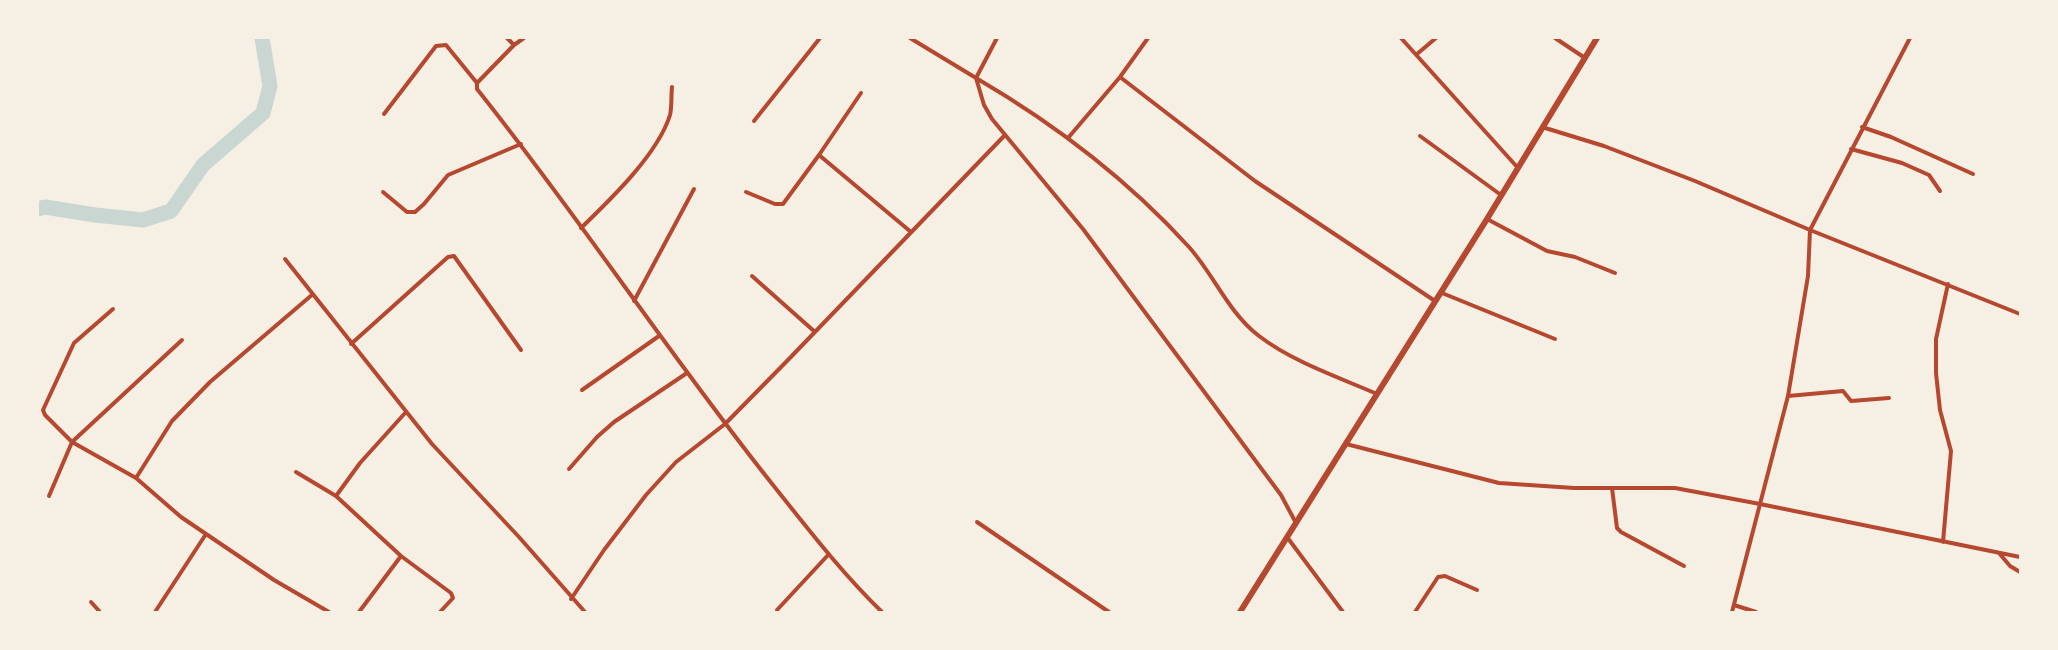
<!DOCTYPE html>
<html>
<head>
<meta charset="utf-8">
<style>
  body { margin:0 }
  #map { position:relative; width:2058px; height:650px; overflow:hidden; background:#f6efe4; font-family:Cabin,sans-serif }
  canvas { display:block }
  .frame { position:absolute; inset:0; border:39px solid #f6efe4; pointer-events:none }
</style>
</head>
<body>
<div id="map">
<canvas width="2058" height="650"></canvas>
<div class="frame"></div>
</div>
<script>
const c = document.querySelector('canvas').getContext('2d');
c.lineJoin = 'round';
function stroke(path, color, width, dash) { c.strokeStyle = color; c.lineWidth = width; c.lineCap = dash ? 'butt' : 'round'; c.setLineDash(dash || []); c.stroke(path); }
stroke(new Path2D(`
  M38 209 45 207 95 215 143 220 171 211 203 165 263 113 270 86 262 38`), '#c9d6d2', 15);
stroke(new Path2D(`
  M507 38 514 45 524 38
  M910 38 976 78 984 105 992 119 1083 229 1281 495 1296 523
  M997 38 976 78C1053 123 1129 181 1189 247 1214 275 1228 312 1259 336 1293 362 1338 377 1377 394
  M1401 38 1518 168
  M1555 38 1585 58
  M514 45 477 83V89C580 218 670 356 773 485 808 529 842 573 882 612
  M1417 54 1436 38
  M1120 77 1255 181 1435 301
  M384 114 436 46 446 45 477 83
  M754 121 820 38
  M1542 127 1604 146 1695 181 1810 230 2020 314
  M1862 127 1891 137 1973 174
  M1420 136 1501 195
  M1068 138 1120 77 1148 38
  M1851 149 1902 163 1929 175 1940 191
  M819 155 861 93
  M383 192 407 212H415L424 204 448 175 521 144
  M746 192 775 204H783L819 155 911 232
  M1487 219 1547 251 1575 257 1615 273
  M581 228C610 200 658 154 670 115 672 107 671 96 672 87
  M285 259 432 444 519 537 585 612
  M752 276 815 332
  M1442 293 1555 339
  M634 301 694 189
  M113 309 74 343 43 410 45 415 72 442 136 478 181 517 274 580 329 612
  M351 344 448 257 454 256 521 350
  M582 390 659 336
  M1788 396 1843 391 1851 401 1889 398
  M1346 444 1499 483 1574 488H1675L1760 504 2020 557
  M569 469 597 437 614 422 687 373
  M296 472 336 496 360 463 406 412
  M136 478 172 421 210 382 313 294
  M1612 488 1617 528 1621 532 1684 566
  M49 496 72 442 182 340
  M336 496 401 556 451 593 453 598 440 612
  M977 522 1109 612
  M1287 537 1343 612
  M1943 542 1951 451 1940 410 1936 373V339L1948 284
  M1999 553 2010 566 2020 572
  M571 599 604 550 646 495 676 462 725 424 786 362 1005 135
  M91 602 100 612
  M1734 605 1756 612
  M777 610 829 554
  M155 612 206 534
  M359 612 401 556
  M1415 612 1438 577 1445 576 1477 590
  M1732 612 1788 396 1808 276 1810 230 1910 38`), '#b5482f', 4);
stroke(new Path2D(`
  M1240 612 1487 219 1597 38`), '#b5482f', 6);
</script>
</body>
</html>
